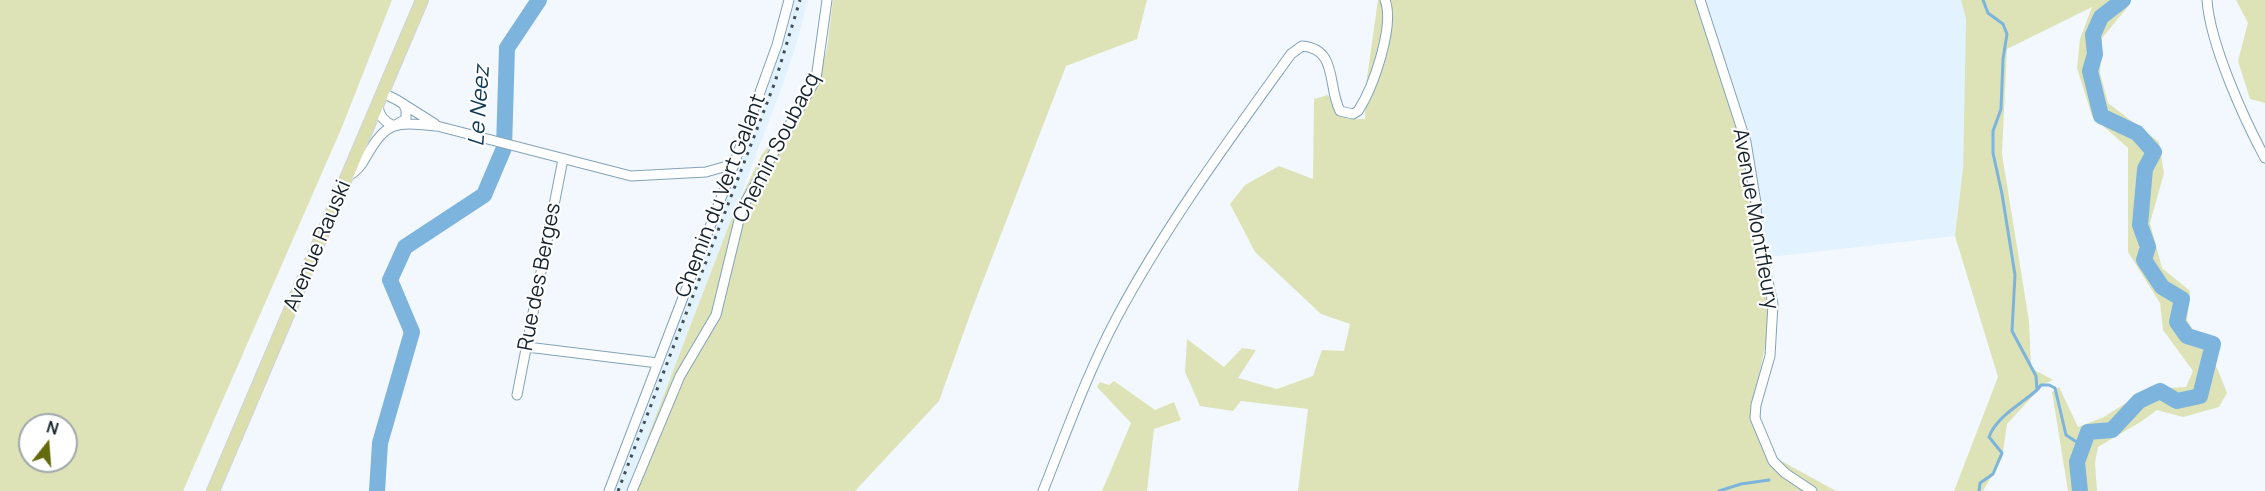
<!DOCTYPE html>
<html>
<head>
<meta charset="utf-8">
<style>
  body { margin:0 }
  #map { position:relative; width:2265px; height:491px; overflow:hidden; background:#f2f8fd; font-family:Manrope,sans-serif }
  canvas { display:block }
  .north { position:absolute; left:18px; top:413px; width:60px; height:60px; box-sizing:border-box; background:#fff; border:2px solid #a1a7aa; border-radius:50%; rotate:17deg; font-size:16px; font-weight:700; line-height:24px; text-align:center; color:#15222b }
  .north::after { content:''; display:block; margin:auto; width:21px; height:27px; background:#646b0e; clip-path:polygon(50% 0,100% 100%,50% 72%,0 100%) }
</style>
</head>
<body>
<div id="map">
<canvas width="2265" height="491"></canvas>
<div class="north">N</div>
</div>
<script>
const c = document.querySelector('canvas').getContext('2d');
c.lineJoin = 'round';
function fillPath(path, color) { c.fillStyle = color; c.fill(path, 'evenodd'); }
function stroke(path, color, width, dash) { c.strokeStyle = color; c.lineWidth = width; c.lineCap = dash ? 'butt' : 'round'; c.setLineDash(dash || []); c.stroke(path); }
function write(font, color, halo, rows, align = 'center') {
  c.font = font + ' Manrope,sans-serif'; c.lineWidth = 4.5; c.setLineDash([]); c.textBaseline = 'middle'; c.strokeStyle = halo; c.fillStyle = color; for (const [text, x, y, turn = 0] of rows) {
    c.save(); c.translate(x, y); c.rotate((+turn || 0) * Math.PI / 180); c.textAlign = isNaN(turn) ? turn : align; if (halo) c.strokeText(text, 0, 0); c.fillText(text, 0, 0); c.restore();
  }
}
fillPath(new Path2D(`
  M795 0H808L795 49 779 95 627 491H614L769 83 783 45Z
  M1705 0H1961L1966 19 1963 168 1955 236 1761 258Z`), '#e3f2ff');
fillPath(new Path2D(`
  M0 0H392L342 127 183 491H0ZM30 425H66V461H30Z
  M833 0H1147L1137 39 1066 66 971 312 939 401 855 491H627L734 212 762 154 817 87 827 48Z
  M1378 0H1705L1724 84 1743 147 1771 317 1752 411 1767 453 1836 491H1298L1308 409 1241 401 1233 411 1200 406 1185 372 1187 339 1224 367 1242 348 1256 350 1238 378 1277 389 1313 376 1322 350 1344 351 1350 324 1321 314 1255 252 1230 204 1245 185 1279 166 1313 179 1314 99 1328 95 1348 119H1365L1366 85Z
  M1961 0H2131L2126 9 2102 38 2100 73 2108 103 2159 142 2164 173 2150 223 2162 268 2190 291 2187 320 2218 370 2227 393 2219 407 2183 417 2157 410 2142 421 2098 447 2095 463 2097 491H2068L2052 392 2059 387 2078 427 2104 417 2147 389 2186 387 2193 371 2163 330 2160 303 2128 252V148L2092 116 2077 68 2080 39 2092 7 2007 49 2002 154 2029 321 2031 368 2053 380 2044 384 2007 424 2002 458 1983 491H1954L1998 377 1955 236 1963 168 1966 19Z
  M2236 0H2265V103L2250 99 2238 61 2248 23Z
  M1114 381 1155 410 1174 402 1181 420 1154 429 1147 491H1102L1131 423 1097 387 1100 382 1109 385Z`), '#dde3b6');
stroke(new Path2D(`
  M2038 389 2041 385H2049L2055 388 2066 435 2075 441 2084 442
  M1719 491 1741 484 1769 480
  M1979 491 1980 483 1993 474 2002 453 1989 437C1996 417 2021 404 2037 390L2036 376 2012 331 2015 275 2002 194 1993 153V131L2001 109 2003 59 2007 34 2003 24 1988 13 1983 0`), '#7db4de', 3);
stroke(new Path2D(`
  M377 491 380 443 412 332 390 280 405 247 484 195 504 148 507 48 539 0
  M2080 491 2077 462 2088 432 2112 430 2139 401 2160 391 2177 401 2200 396 2213 344 2187 336 2177 322 2182 299 2162 287 2144 260 2148 247 2140 225 2145 169 2154 152 2137 133 2101 116 2090 71 2095 54 2093 35 2101 17 2123 0`), '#7db4de', 16);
const minor = new Path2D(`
  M1700 0 1746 142 1756 203 1757 234 1773 304 1770 356 1756 405 1755 418 1773 461 1785 473 1812 491
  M2207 0C2210 44 2244 119 2265 158
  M383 93 397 100 435 124
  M378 106C379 116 384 122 394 126L406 119V110L404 105
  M347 177C357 171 361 166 366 157 387 120 396 122 437 126L631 176 706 172 734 164
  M527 347 658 363
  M517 395 563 159
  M609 491 734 164 777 45 789 0
  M632 491 680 376 716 315 742 208 816 79 827 0
  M1043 491C1066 433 1087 374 1116 319 1166 225 1229 140 1291 54L1302 46C1338 49 1327 85 1340 111L1353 114 1358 111C1373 88 1395 26 1385 0`);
const major = new Path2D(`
  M213 491 422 0`);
stroke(minor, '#83a2b9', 11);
stroke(major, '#d0d3d5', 14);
stroke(minor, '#fff', 9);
stroke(major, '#dadfad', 12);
stroke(new Path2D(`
  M618 491 775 82 800 0`), '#424e56', 3, [3, 6]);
write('21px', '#15222b', '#fff', [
  ["Chemin Soubacq",777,148,-63],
  ["Chemin du Vert Galant",721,196,-69],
  ["Avenue Montfleury",1755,219,80],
  ["Avenue Rauski",318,246,-67],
  ["Rue des Berges",540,277,-79]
]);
write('italic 22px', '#0f3a57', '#fff', [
  ["Le Neez",480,106,-86]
]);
</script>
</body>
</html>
